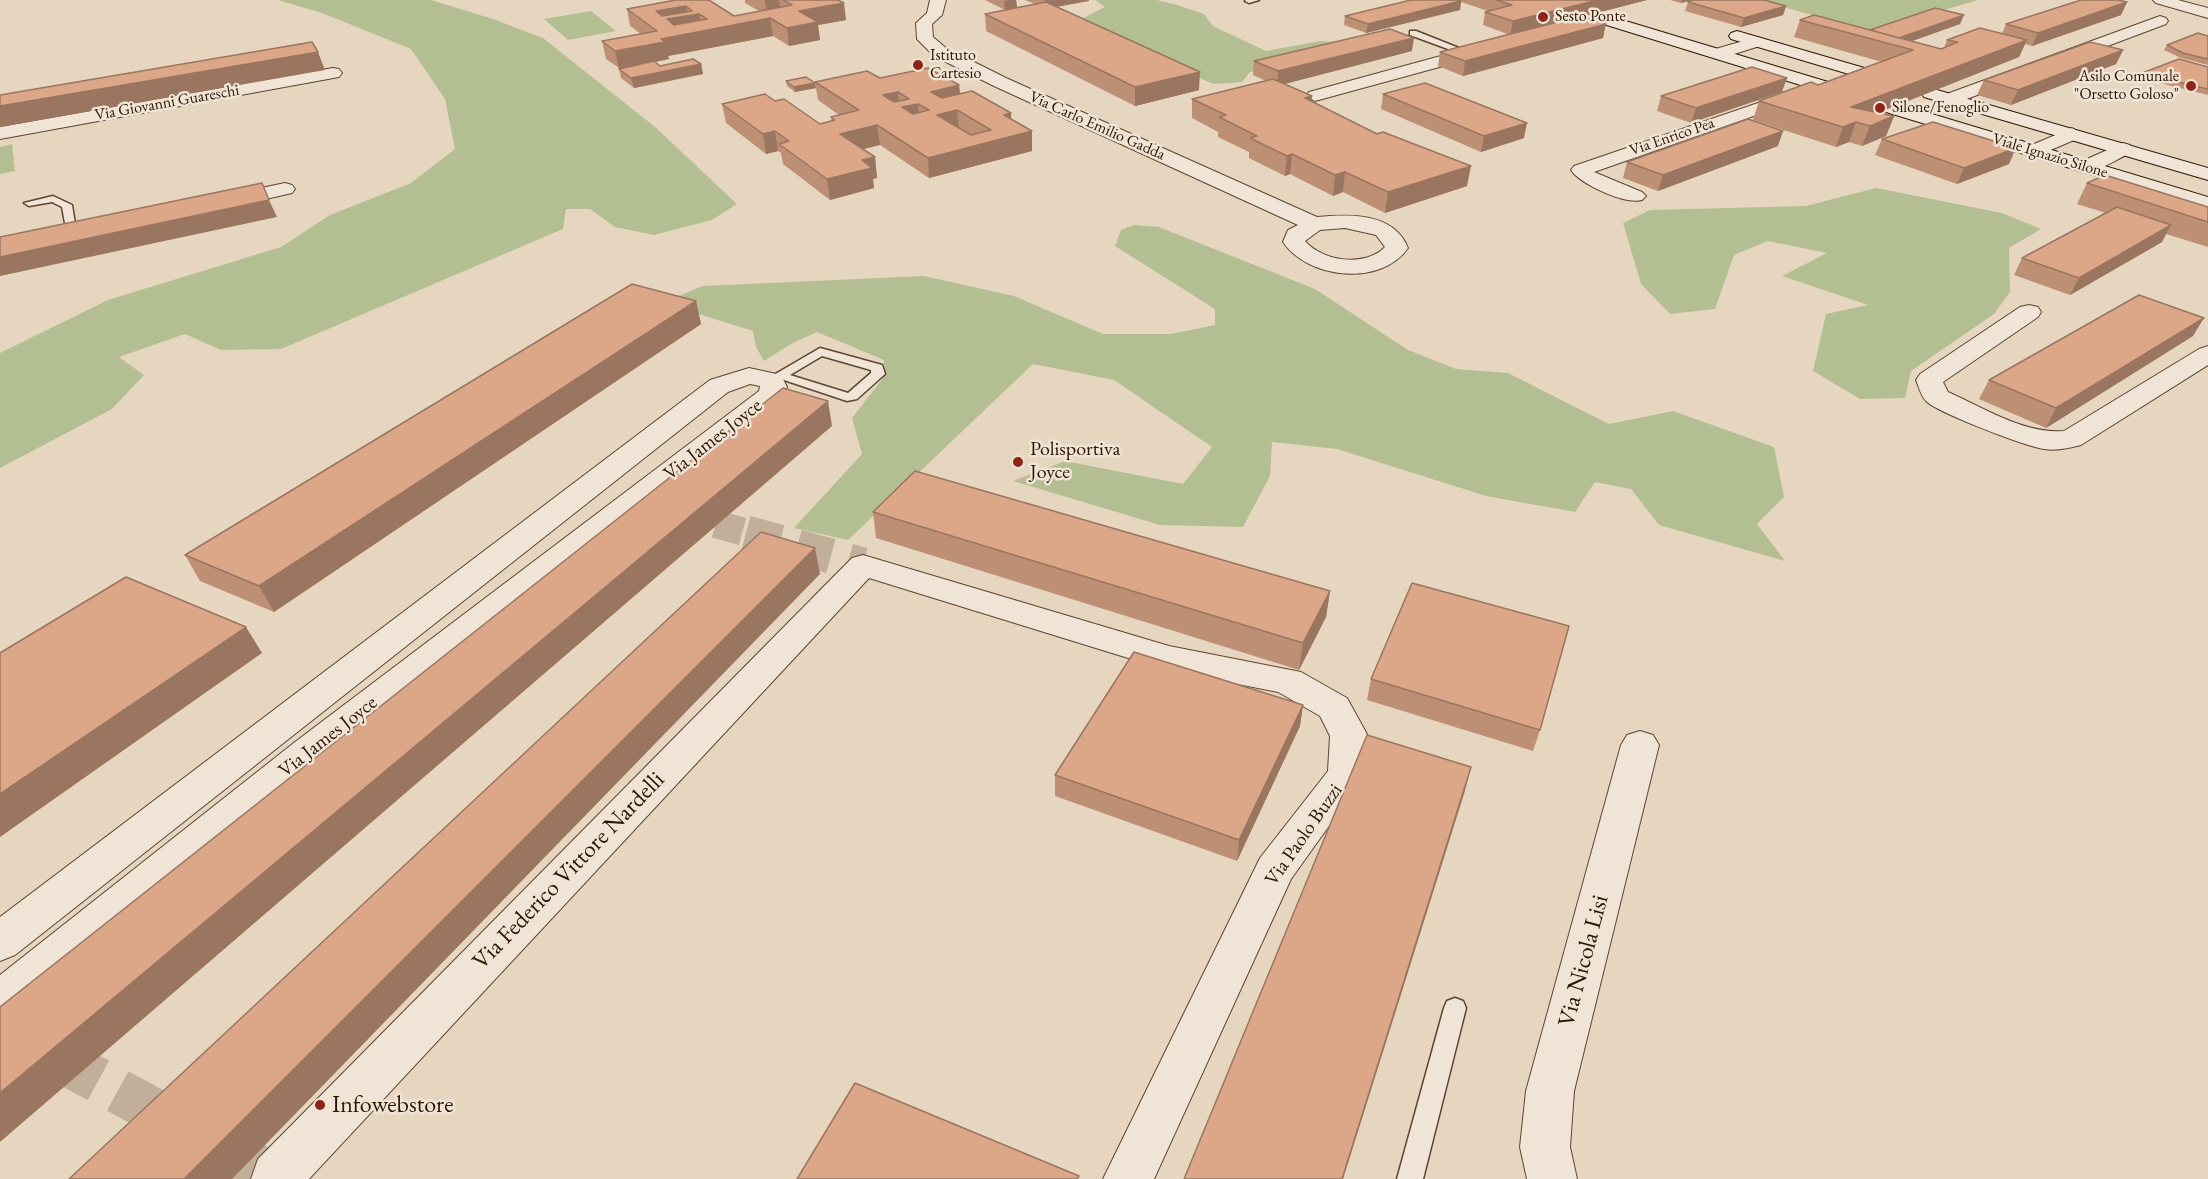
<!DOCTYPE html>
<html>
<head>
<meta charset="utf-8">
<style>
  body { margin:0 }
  canvas { display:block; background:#e7d6bf }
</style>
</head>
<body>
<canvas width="2208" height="1179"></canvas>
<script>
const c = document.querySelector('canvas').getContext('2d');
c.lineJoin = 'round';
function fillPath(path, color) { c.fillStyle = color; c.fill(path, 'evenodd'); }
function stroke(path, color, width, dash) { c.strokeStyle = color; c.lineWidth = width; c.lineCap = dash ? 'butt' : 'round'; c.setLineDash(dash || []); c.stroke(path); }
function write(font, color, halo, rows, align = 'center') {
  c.font = font + ' "EB Garamond",serif'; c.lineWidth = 5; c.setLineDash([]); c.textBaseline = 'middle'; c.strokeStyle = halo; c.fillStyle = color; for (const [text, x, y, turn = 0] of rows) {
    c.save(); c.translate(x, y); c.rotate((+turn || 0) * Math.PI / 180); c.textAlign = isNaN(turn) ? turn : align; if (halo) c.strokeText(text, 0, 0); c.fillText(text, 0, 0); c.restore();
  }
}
fillPath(new Path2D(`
  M278 0H431L493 19 543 38 655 127 737 204 712 220 654 235 615 227 590 209H566L563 229 281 349 221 350 185 334 119 357 144 375 112 409 0 468V353L108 300 281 247 330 215 411 183 455 149 445 99 411 49 322 13Z
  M1095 0H1157L1177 5 1204 14 1213 26 1266 51 1320 41 1338 42 1305 59 1250 72 1242 82 1213 84 1076 22 1105 7Z
  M1761 0H1978L1868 32Z
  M591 11 616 31 568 40 544 19Z
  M12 144 15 171 0 174V147Z
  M1876 188 2002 213 2041 229 2009 248 2010 292 1994 314 1911 371 1905 398 1860 399 1813 371 1826 314 1868 305 1782 276 1827 253 1768 241 1734 255 1715 309 1670 314 1641 284 1623 223 1650 210 1806 206Z
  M1134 225 1159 227 1315 289 1408 350 1456 369 1508 373 1609 424 1673 411 1774 447 1784 497 1757 524 1785 561 1659 525 1631 489 1595 482 1575 512 1486 496 1337 449 1272 442 1270 476 1243 527 1160 525 1013 481 1065 461 1183 484 1212 447 1114 380 1033 364 848 540 794 528 862 454 852 418 884 377V360L817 332 791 344 764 361 756 347 753 331 663 303 702 286 924 276 1014 296 1103 334H1171L1215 325V309L1115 246 1121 230Z`), '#b4be93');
stroke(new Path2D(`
  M675 513 752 534`), '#c2af99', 28, [28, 14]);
stroke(new Path2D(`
  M746 533 863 565`), '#c2af99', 35, [35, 18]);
stroke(new Path2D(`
  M0 1027 276 1177`), '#c2af99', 45, [45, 22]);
const lane = new Path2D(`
  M1259 0 1249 3 1245 1 1246 0Z
  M1410 31H1416L1474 54 1467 56 1410 35Z
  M53 196 72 205 77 236 67 234 62 207 52 202 29 206 24 203Z
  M820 348 882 365 885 374 857 399 847 401 772 376ZM822 356 871 370V373L848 393 790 375Z
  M1455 998 1463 1001 1466 1008 1423 1179H1397L1444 1008 1447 1001Z`);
const street = new Path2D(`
  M930 0H946L942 15 932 24 933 37 946 48 1006 78 1317 217C1349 214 1394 212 1408 248 1381 287 1308 279 1283 242L1288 230 1298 225 994 86 934 56 917 39 916 23 927 13ZM1345 228 1376 235 1385 247C1366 267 1323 262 1305 241L1320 230Z
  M2153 0H2178L2208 8V18L2156 3Z
  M2160 16 2166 18 2168 21 2166 24 1956 103 1950 104 1941 99 1944 95Z
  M1757 37 1763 39 1765 42 1763 45 1718 59 1710 54 1712 50Z
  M1481 45 1489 50 1487 54 1315 101 1306 96 1309 92Z
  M333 68 339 69 342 73 339 77 0 139V127Z
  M1799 89 1805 90 1808 94 1805 98 1594 172 1642 192 1646 196 1642 200C1625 205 1580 184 1571 170L1574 166Z
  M2072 128 2082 134 2079 138 2034 157 2024 151 2027 147Z
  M2123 143 2130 145 2133 149 2130 153C2115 160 2095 175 2078 171L2075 167 2078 163Z
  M285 183 292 185 295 189 292 193 222 209 214 208 211 203 214 198Z
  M2029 305 2038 307 2041 312 2038 317 1943 382 1948 392C1984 408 2024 434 2064 431L2199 349 2208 346V365L2081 445C2070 448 2055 451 2044 449 2027 447 1936 412 1926 401 1921 396 1919 387 1916 380L1920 374 2020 307Z
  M749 368 781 375 787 387 781 401 321 762 16 1016 0 1022V975L295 742 759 391 760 386 750 384 728 392 15 955 0 961V917L710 380Z
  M863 555 1169 646 1301 672 1347 698 1368 736 1366 774 1291 879 1154 1179H1103L1260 858 1328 771 1330 736 1320 716 1278 692 1167 670 869 578 309 1179H251L258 1159 852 558Z
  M1640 731 1653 735 1659 745 1574 1091 1570 1147 1577 1179H1527L1520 1147 1526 1091 1621 745 1627 735Z`);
const secondary = new Path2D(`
  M1589 10 1848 88 1851 92 1842 97 1836 96 1584 18 1581 15Z
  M1737 31 1885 74 1888 78 1879 83 1731 39 1729 36 1731 33Z
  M1930 88 2208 168V180L1924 97 1921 93 1924 89Z
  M1892 102 2208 197V210L1886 112 1883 108Z`);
stroke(lane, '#5c4530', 3);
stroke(street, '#5c4530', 2);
stroke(secondary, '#2d1500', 2);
fillPath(lane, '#efe4d5');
fillPath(street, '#efe4d5');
fillPath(secondary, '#efe4d5');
fillPath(new Path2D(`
  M676 0 734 16 759 11 745 3V0H838L846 20 818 25 820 40 789 46 773 36 668 56 669 59 655 62 660 66 701 64 703 74 634 88 621 78 619 68 606 59 602 41 641 34 630 26 627 9Z
  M985 0H1016L1017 8 1005 10Z
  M1025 0H1089L1056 7 1199 90 1135 106 986 31 985 14 1035 4Z
  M1411 0H1647L1582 17 1603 38 1463 76 1438 66 1440 52 1510 35 1483 25 1485 12 1488 11 1461 2 1460 10 1366 33 1344 25 1345 16Z
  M1670 0H1693L1681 3Z
  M1688 2 1786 6 1783 15 1741 27 1685 11Z
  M2127 2 2121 15 2032 46 2025 44 2019 57 1878 113 1894 116 1886 136 1862 146 1849 142 1836 147 1753 120 1759 101 1818 85 1882 62 1794 37 1800 20 1870 30 1960 24 1912 41 1941 49 1944 48 1947 40 2002 34 2006 24Z
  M2208 36V65L2181 58 2164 50 2167 45Z
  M2123 50 2116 64 2011 105 1977 95 1984 80Z
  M1412 51 1283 84 1312 96 1311 101 1467 186 1385 213 1343 192 1333 196 1290 174 1285 176 1249 158V152L1218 137V132L1192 118V99L1266 81 1253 75 1254 61Z
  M1752 67 1691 123 1657 111 1661 96Z
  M2208 67V95L2140 78 2142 73Z
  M880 78 959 85 960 94 1032 131V151L929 178 880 145 863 149 875 157 877 178 873 179 874 188 830 200 783 164 781 153 778 151 766 154 726 123 722 104 775 101 820 124 831 121V117L839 115 818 100 815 82Z
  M786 81 816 88 795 92 787 86Z
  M1383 94 1524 138 1481 152 1381 109Z
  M1882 139 2009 164 1957 184 1875 155Z
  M1778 146 1658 191 1623 178 1627 162Z
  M2087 183 2208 207V247L2166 234 2162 242 2070 295 2014 275 2022 258 2106 213 2077 204Z
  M696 301 701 324 274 612 200 581 185 555Z
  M2193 336 2046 428 1979 399 1989 380Z
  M873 512 1330 591 1326 617 1299 670 876 538Z
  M1371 679 1540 730 1533 751 1367 700Z
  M1303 705 1300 726 1237 861 1055 796V775Z`), '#bd9075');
fillPath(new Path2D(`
  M765 0H779L781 14 767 17Z
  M1011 0H1016L1017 8 1005 10 1004 1Z
  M1045 0H1089V1L1045 9Z
  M1598 0H1647L1510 35 1513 21Z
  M1682 0H1693L1681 3Z
  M1461 1 1460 10 1366 33 1368 24Z
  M2127 2 2121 15 2032 46 2038 33Z
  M844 3 846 20 818 25 820 40 789 46 787 28 799 11Z
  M686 6 688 16 699 14 702 31 670 37 656 11Z
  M1786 6 1783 15 1741 27 1744 18Z
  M1964 15 1960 24 1898 46 1896 39Z
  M770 18 773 36 668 56 669 59 619 69 615 51 661 39Z
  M1606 24 1603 38 1463 76 1465 61Z
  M1414 38 1412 51 1277 86 1278 71Z
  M2027 40 2019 57 1844 126 1851 107Z
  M2123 50 2116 64 2011 105 2018 90Z
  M318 52 325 70 0 127V106Z
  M701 64 703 74 634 88 631 78Z
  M1200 72 1199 90 1135 106V87Z
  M1787 78 1782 92 1691 123 1696 108Z
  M815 83 816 88 795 92 794 87Z
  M959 85 961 104 933 111 931 92Z
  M898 92 900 111 883 95Z
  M1312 96 1310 115 1305 98Z
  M918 104 920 123 902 107Z
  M957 110 959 129 937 115Z
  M1011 113 1012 133 1004 115Z
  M1894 116 1886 136 1862 146 1870 126Z
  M1856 122 1849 142 1836 147 1843 127Z
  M1527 123 1524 138 1481 152 1484 136Z
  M877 125 880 145 843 154 840 134Z
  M775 131 778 151 766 154 763 134Z
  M1032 131V151L929 178 928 158Z
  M1783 131 1778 146 1658 191 1663 175Z
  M2016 148 2009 164 1957 184 1964 168Z
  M1292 154 1290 174 1285 176 1287 156Z
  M875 157 877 178 873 179 874 188 830 200 827 179 862 160Z
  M1471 166 1467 186 1385 213 1388 192Z
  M1345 172 1343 192 1333 196 1335 175Z
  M269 200 277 217 0 276V257Z
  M2171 225 2162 242 2070 295 2079 278Z
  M696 301 701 324 274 612 259 586Z
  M2204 318 2193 336 2046 428 2056 408Z
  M828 401 832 426 0 1142V1093Z
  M815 548 820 574 232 1179H184Z
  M1330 591 1326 617 1299 670 1303 643Z
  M246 627 262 653 0 837V794Z
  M1303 705 1300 726 1237 861 1239 840Z
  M1471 767 1464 794 1343 1179H1342Z`), '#9a755f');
const building = new Path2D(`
  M676 0H709L734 16 792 5 783 0H838L844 3 799 11 818 22 787 28 770 18 661 39 665 42 615 51 602 41 657 31 627 9ZM686 6 692 11 662 16 656 11ZM699 14 707 19 674 25 667 19Z
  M1411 0H1458L1461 1 1368 24 1345 16Z
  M1496 0H1598L1513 21 1485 12 1512 5Z
  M1693 0H1764L1786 6 1744 18 1688 2Z
  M2081 0H2118L2127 2 2038 33 2006 24Z
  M1046 2 1200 72 1135 87 985 14Z
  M1935 8 1964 15 1899 38 1870 30Z
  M1814 15 1941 49 1958 42 1947 40 1980 28 2027 40 1851 107 1894 116 1870 126 1856 122 1843 127 1759 101 1811 82 1818 85 1913 50 1800 20Z
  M1581 16 1606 24 1465 61 1440 52Z
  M1390 29 1414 38 1278 71 1254 61Z
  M2198 33 2208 36V59L2183 53 2167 45Z
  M312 42 318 52 0 106V95Z
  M2090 42 2123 50 2018 90 1984 80Z
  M693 59 701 64 631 78 619 69 654 61 660 66Z
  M2179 59 2208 67V89L2142 73Z
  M1752 67 1787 78 1696 108 1661 96Z
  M928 68 959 85 931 92 942 98 972 91 1011 113 1004 115 1032 131 928 158 877 125 840 134 875 157 862 160 872 168 827 179 779 144 789 141 775 131 763 134 722 104 765 94 775 101 784 99 820 124 835 120 831 117 859 110 815 82 867 71 880 78ZM898 92 909 99 894 102 883 95ZM918 104 929 110 913 114 902 107ZM957 110 991 130 971 135 937 115Z
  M806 77 815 83 794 87 786 81Z
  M1273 79 1312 96 1305 98 1377 134 1383 132 1471 166 1388 192 1345 172 1335 175 1292 154 1287 156 1250 138 1257 136 1219 117 1226 115 1192 99Z
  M1425 83 1527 123 1484 136 1383 94Z
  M1748 119 1783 131 1663 175 1627 162Z
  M1933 122 2016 148 1964 168 1882 139Z
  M2105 175 2208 207V222L2087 183Z
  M262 183 269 200 0 257V237Z
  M2117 207 2171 225 2079 278 2022 258Z
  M632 284 696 301 259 586 185 555Z
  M2139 295 2204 318 2056 408 1989 380Z
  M783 388 828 401 0 1093V1007Z
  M915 471 1330 591 1303 643 873 512Z
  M761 532 815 548 184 1179H69Z
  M126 577 246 627 0 794V653Z
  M1412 583 1569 626 1540 730 1371 679Z
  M1134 652 1303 705 1239 840 1055 775Z
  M1367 735 1471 767 1342 1179H1184Z
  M855 1083 1079 1176 1077 1179H797Z`);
fillPath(building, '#dca788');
stroke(building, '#9a755f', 1.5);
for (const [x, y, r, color] of [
  [1543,17,6,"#8f2418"],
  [918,65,6,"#8f2418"],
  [2191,86,6,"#8f2418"],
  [1880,108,6,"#8f2418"],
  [1018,462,6,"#8f2418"],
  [320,1105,6,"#8f2418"]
]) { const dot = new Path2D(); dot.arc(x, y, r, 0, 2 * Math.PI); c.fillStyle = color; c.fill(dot); stroke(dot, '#efe4d5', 2); }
write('16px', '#2d1500', '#efe4d5', [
  ["Sesto Ponte",1555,17],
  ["Istituto",930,56],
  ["Cartesio",930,74],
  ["Asilo Comunale",2179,77,"right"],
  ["\"Orsetto Goloso\"",2179,95,"right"],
  ["Silone/Fenoglio",1892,108]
], 'left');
write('16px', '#2d1500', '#efe4d5', [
  ["Via Giovanni Guareschi",167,103,-10],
  ["Via Carlo Emilio Gadda",1097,126,24],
  ["Via Enrico Pea",1672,137,-19],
  ["Viale Ignazio Silone",2050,156,17]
]);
write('20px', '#2d1500', '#efe4d5', [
  ["Via James Joyce",713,440,-38],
  ["Via James Joyce",328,737,-38],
  ["Via Paolo Buzzi",1304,835,-55]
]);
write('20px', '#2d1500', '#efe4d5', [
  ["Polisportiva",1030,450],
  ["Joyce",1030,473]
], 'left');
write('24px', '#2d1500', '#efe4d5', [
  ["Via Federico Vittore Nardelli",569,871,-46],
  ["Via Nicola Lisi",1584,961,-75]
]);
write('24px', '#2d1500', '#efe4d5', [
  ["Infowebstore",332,1105]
], 'left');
</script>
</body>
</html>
